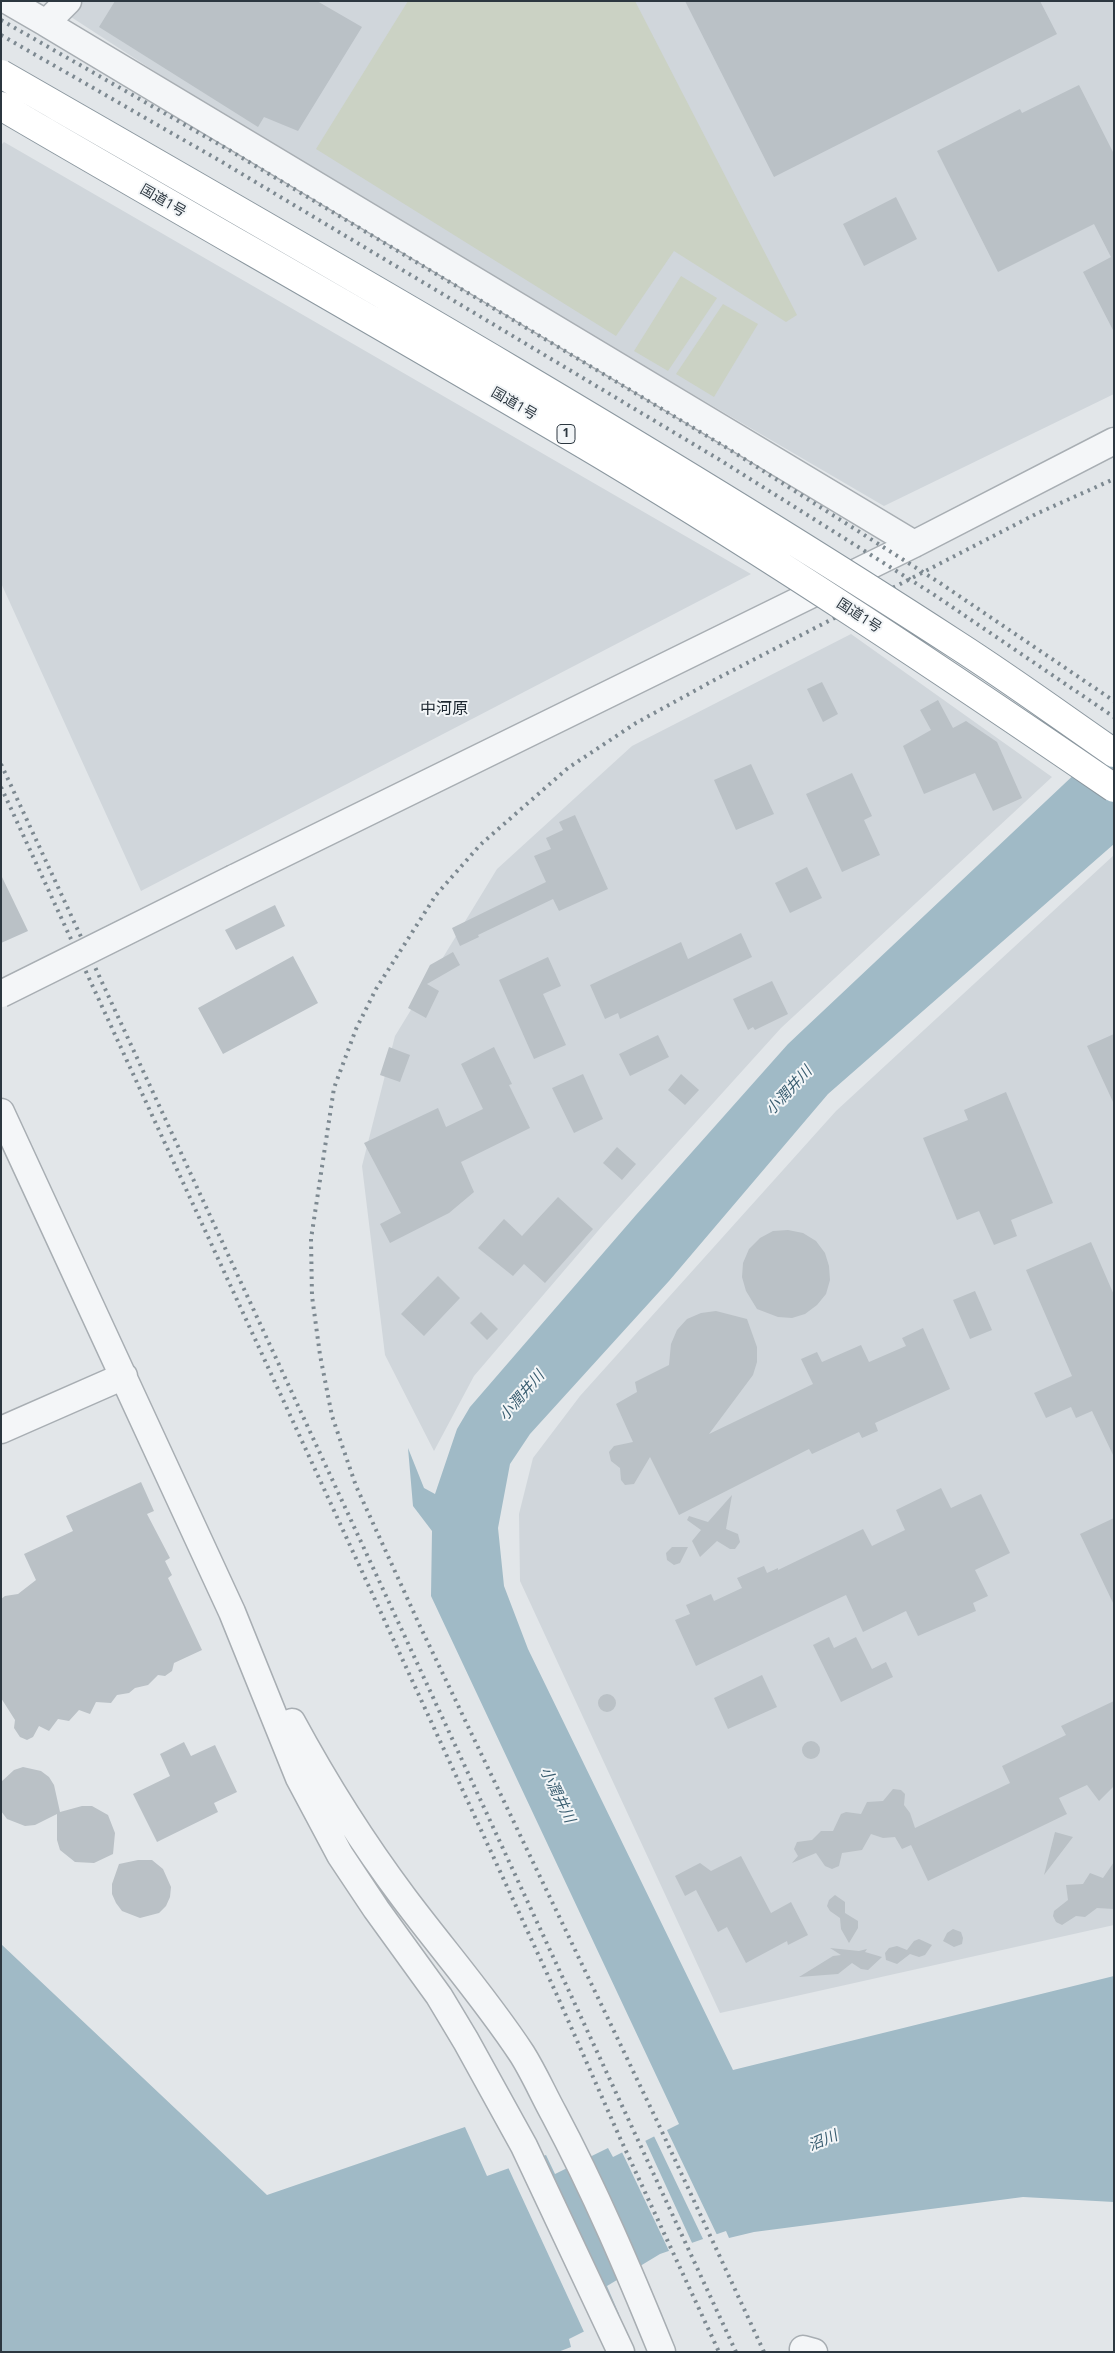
<!DOCTYPE html>
<html>
<head>
<meta charset="utf-8">
<style>
  body { margin:0 }
  #map { position:relative; width:1115px; height:2353px; overflow:hidden; background:#e2e6e9; font-family:"Open Sans",sans-serif }
  canvas { display:block }
  .frame { position:absolute; inset:0; border:2px solid #2c3740; pointer-events:none }
</style>
</head>
<body>
<div id="map">
<canvas width="1115" height="2353"></canvas>
<div class="frame"></div>
</div>
<script>
const c = document.querySelector('canvas').getContext('2d');
c.lineJoin = 'round';
function fillPath(path, color) { c.fillStyle = color; c.fill(path, 'evenodd'); }
function stroke(path, color, width, dash) { c.strokeStyle = color; c.lineWidth = width; c.lineCap = dash ? 'butt' : 'round'; c.setLineDash(dash || []); c.stroke(path); }
function write(font, color, halo, rows, align = 'center') {
  c.font = font + ' "Open Sans","Noto Sans JP",sans-serif'; c.lineWidth = 4; c.setLineDash([]); c.textBaseline = 'middle'; c.strokeStyle = halo; c.fillStyle = color; for (const [text, x, y, turn = 0] of rows) {
    c.save(); c.translate(x, y); c.rotate((+turn || 0) * Math.PI / 180); c.textAlign = isNaN(turn) ? turn : align; if (halo) c.strokeText(text, 0, 0); c.fillText(text, 0, 0); c.restore();
  }
}
fillPath(new Path2D(`
  M82 1H1114V394L884 506 288 158 68 15Z
  M4 142 751 574 141 891 1 583V145Z
  M851 634 1052 777 781 1028 603 1225 474 1376 434 1451 385 1355 362 1166 395 1036 497 869 632 746Z
  M1114 855V1925L720 2013 520 1581 519 1514 533 1458 580 1396 836 1111Z`), '#d0d6db');
fillPath(new Path2D(`
  M408 1H635L797 315 786 322 674 251 616 336 316 149Z
  M681 276 717 298 668 371 634 351Z
  M723 304 758 324 714 397 676 374Z`), '#cbd2c4');
fillPath(new Path2D(`
  M1114 737V844L828 1094 669 1281 530 1434 510 1464 498 1528 504 1586 528 1649 733 2070 1114 1976V2202L1023 2197 754 2232 729 2238 726 2231 660 2254 607 2286 619 2314 569 2339 571 2347 558 2352H1V1944L267 2195 465 2127 487 2176 546 2155 555 2174 608 2148 613 2157 679 2124 431 1596 432 1531 413 1506 408 1448 424 1488 435 1494 457 1429 470 1407 636 1215 788 1044Z`), '#a0bac6');
fillPath(new Path2D(`
  M666 2128 718 2237 704 2241 653 2134Z
  M644 2138 693 2245 670 2253 621 2150Z
  M542 2153 619 2317 585 2334 507 2165Z`), '#e2e6e9');
fillPath(new Path2D(`
  M115 1H317L362 27 298 131 264 117 258 127 99 27Z
  M685 1H1040L1057 34 774 177Z
  M1079 85 1114 154V332L1083 272 1111 257 1094 224 998 272 937 151 1020 109 1022 113Z
  M896 197 917 239 864 266 843 224Z
  M822 682 838 714 823 722 807 689Z
  M938 700 953 728 966 721 997 742 1022 798 993 811 975 773 924 794 903 746 931 730 920 710Z
  M751 764 774 814 736 830 714 780Z
  M852 773 872 816 864 820 880 855 842 872 806 794Z
  M575 815 608 889 559 911 553 899 478 935 479 937 460 946 452 928 546 882 534 856 551 849 546 838 563 830 559 822Z
  M807 867 822 898 790 913 775 883Z
  M1 875 28 931 1 943Z
  M275 905 285 926 236 950 225 930Z
  M741 933 752 957 620 1019 618 1013 605 1019 590 985 681 942 688 959Z
  M453 952 460 965 427 984 439 991 426 1018 408 1008 430 965Z
  M293 956 318 1003 223 1054 198 1008Z
  M548 957 561 986 543 994 566 1045 534 1059 499 980Z
  M772 981 788 1014 755 1030 753 1027 748 1030 733 999Z
  M1114 1034V1104L1087 1046Z
  M658 1035 669 1057 630 1076 619 1054Z
  M389 1047 410 1055 400 1082 380 1075Z
  M494 1047 512 1084 509 1085 530 1128 461 1162 474 1192 449 1213 390 1243 380 1224 401 1213 364 1143 438 1108 446 1127 483 1109 461 1064Z
  M583 1074 603 1119 574 1133 552 1088Z
  M681 1074 699 1090 685 1105 668 1090Z
  M1006 1092 1053 1203 1011 1220 1017 1236 994 1245 979 1211 957 1220 923 1138 968 1120 964 1110Z
  M617 1147 636 1164 622 1180 603 1163Z
  M558 1197 593 1229 545 1283 524 1264 513 1276 478 1248 504 1219 522 1236Z
  M788 1230 803 1233 816 1241 825 1253 829 1266 830 1280 826 1294 817 1305 805 1314 792 1318 778 1317 757 1309 746 1291 742 1277 743 1263 749 1249 760 1238 773 1231Z
  M1091 1242 1114 1295V1457L1092 1411 1076 1418 1071 1407 1046 1418 1034 1393 1072 1376 1026 1270Z
  M438 1276 460 1298 424 1336 401 1314Z
  M975 1291 992 1330 970 1339 953 1300Z
  M716 1311 747 1319 757 1347V1362L753 1375 709 1434 813 1384 801 1359 817 1352 822 1362 861 1345 869 1362 906 1346 902 1338 923 1328 950 1389 875 1423 878 1431 862 1438 859 1432 812 1454 809 1449 679 1515 650 1457 634 1484 625 1485 621 1480 620 1468 611 1461 609 1452 614 1446 633 1442 616 1404 637 1392 635 1382 669 1365 671 1344 677 1330 687 1319 701 1313Z
  M481 1312 498 1329 487 1340 470 1323Z
  M141 1482 154 1511 147 1514 170 1558 165 1561 172 1575 168 1578 202 1650 174 1663 172 1671 165 1676 158 1675 148 1685 135 1688 129 1693 117 1695 111 1703 96 1702 90 1714 79 1710 69 1721 58 1719 49 1731 39 1726 33 1737 27 1740 20 1737 14 1728 15 1720 1 1698V1599L5 1596 18 1594 36 1580 24 1554 73 1531 66 1516Z
  M941 1488 951 1508 981 1494 1010 1553 975 1570 988 1596 973 1603 976 1611 918 1636 906 1611 863 1632 846 1595 696 1666 675 1620 690 1614 686 1605 711 1594 714 1601 742 1588 737 1578 764 1566 767 1573 778 1568V1570L863 1529 872 1546 905 1530 896 1510Z
  M732 1495 726 1529 738 1534 740 1542 735 1549H730L717 1541 700 1557 692 1541 701 1530 687 1520 689 1516 708 1522Z
  M1114 1518V1605L1080 1534Z
  M672 1547H688L680 1563 674 1565 667 1560 666 1553Z
  M829 1637 834 1648 856 1637 872 1669 886 1662 893 1677 841 1702 813 1645Z
  M762 1675 777 1707 728 1729 714 1698Z
  M598 1703a9 9 0 1 1 18 0a9 9 0 1 1-18 0Z
  M1114 1701V1786L1099 1801 1087 1785 1059 1798 1067 1814 928 1881 911 1845 902 1849 895 1837 883 1838 871 1834 862 1850 842 1853 839 1866 832 1869 825 1866 816 1853 792 1863 798 1856 794 1849 797 1842 812 1840 821 1831H833L841 1814 846 1812 861 1814 867 1802 883 1801 893 1789 901 1790 905 1794 904 1805 910 1813 915 1828 1010 1783 1002 1766 1066 1735 1061 1726Z
  M802 1750a9 9 0 1 1 18 0a9 9 0 1 1-18 0Z
  M184 1742 191 1756 215 1745 237 1792 214 1803 218 1812 157 1842 133 1794 170 1776 160 1754Z
  M23 1767 41 1771 49 1777 54 1785 60 1812 82 1806H92L108 1815 115 1833 113 1854 94 1863 75 1862 60 1850 57 1840V1814L35 1825 25 1826 7 1819 1 1811V1782L14 1770Z
  M1055 1832 1073 1837 1044 1875Z
  M741 1856 771 1913 791 1902 808 1935 788 1945 787 1941 746 1963 727 1927 718 1932 696 1890 685 1896 675 1876 700 1863 711 1871Z
  M138 1860H152L163 1869 171 1887 170 1897 166 1906 159 1913 140 1918 122 1911 116 1903 112 1894V1884L119 1864Z
  M1114 1862V1909L1097 1908 1085 1917 1076 1916 1062 1925 1056 1922 1053 1916 1054 1911 1068 1900 1066 1885 1083 1884 1090 1873 1103 1878Z
  M835 1895 845 1902V1913L858 1921V1928L849 1943 841 1929 840 1918 830 1911 827 1906 829 1900Z
  M953 1929 961 1932 963 1938 962 1944 954 1947 943 1941 947 1933Z
  M919 1939 932 1945 925 1955 919 1957 910 1954 897 1964 886 1960 885 1953 889 1948 897 1946 907 1950 914 1941Z
  M830 1948 859 1951 867 1949 865 1952 882 1957 868 1970 861 1969 852 1963 838 1974 799 1977 833 1956 841 1955Z`), '#bac1c6');
const minor = new Path2D(`
  M8 1 46 23 68 1
  M46 23 914 544
  M234 878 914 544 1114 441
  M1 1112 232 1612 299 1778 340 1855 376 1909 439 1996 466 2041 524 2146 621 2352
  M1 1430 124 1376
  M292 1722C325 1783 362 1842 404 1898 443 1950 486 1999 522 2054 534 2073 543 2094 554 2114 595 2191 629 2271 662 2352
  M803 2349 814 2352`);
stroke(minor, '#a8aeb3', 29);
stroke(minor, '#f4f6f8', 26);
stroke(new Path2D(`
  M1 20 229 150 727 448 940 583 1114 701
  M1 35 222 162 720 460 933 594 1114 717
  M1 764 736 2352
  M1 787 556 1993 620 2138 719 2352
  M764 2352 657 2121 419 1624 356 1486 332 1416 320 1355 312 1296 311 1239 334 1088 356 1029 376 989 436 895 480 845 568 768 636 723 718 678 1036 514 1114 479`), '#7d8991', 4, [2.5, 5]);
const minorBridge = new Path2D(`
  M1 994 234 878`);
const highwayBridge = new Path2D(`
  M1 74C323 259 646 443 957 645 1010 679 1062 717 1114 753
  M1 106C201 223 403 337 602 455 777 560 946 673 1114 788`);
stroke(minorBridge, '#a8aeb3', 29, []);
stroke(highwayBridge, '#8b979f', 30, []);
stroke(minorBridge, '#f4f6f8', 26);
stroke(highwayBridge, '#fff', 28);
for (const [x, y, w] of [
  [566,434,18]
]) { const box = new Path2D(); box.roundRect(x - w / 2, y - 9.5, w, 19, 4); c.fillStyle = '#f2f5f7'; c.fill(box); stroke(box, '#2c3740', 1); }
write('bold 12px', '#2c3740', null, [
  ["1",566,434]
]);
write('14px', '#2c3740', '#f2f5f7', [
  ["国道1号",163,201,30],
  ["国道1号",514,404,30],
  ["国道1号",859,616,33]
]);
write('italic 15px', '#395d70', '#f2f5f7', [
  ["小潤井川",789,1091,-47],
  ["小潤井川",522,1396,-49],
  ["小潤井川",557,1795,64],
  ["沼川",823,2141,-23]
]);
write('16px', '#1e2831', '#f2f5f7', [
  ["中河原",444,709]
]);
</script>
</body>
</html>
